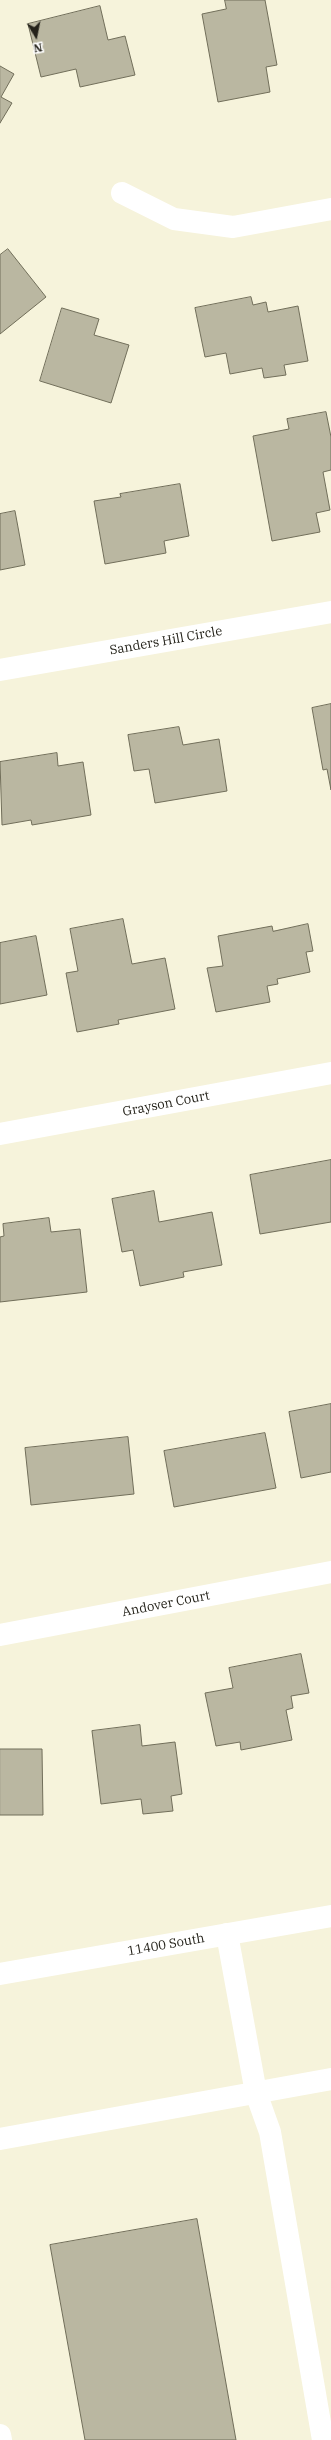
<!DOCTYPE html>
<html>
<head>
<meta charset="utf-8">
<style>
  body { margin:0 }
  #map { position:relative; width:331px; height:2440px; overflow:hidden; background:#f6f3db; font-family:"IBM Plex Serif",serif }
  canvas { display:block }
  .north { position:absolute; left:16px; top:16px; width:40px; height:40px; -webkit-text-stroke:3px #fff; paint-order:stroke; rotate:170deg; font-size:11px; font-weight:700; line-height:16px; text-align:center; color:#24221a }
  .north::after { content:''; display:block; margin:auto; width:14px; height:18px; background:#24221a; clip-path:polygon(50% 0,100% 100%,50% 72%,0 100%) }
</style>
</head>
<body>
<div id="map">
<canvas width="331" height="2440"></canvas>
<div class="north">N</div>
</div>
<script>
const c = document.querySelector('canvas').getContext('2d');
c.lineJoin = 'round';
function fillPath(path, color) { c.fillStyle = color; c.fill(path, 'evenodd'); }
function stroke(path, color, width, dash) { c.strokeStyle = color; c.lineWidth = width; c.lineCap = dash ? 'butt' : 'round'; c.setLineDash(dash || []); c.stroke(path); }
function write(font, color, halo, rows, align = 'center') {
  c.font = font + ' "IBM Plex Serif",serif'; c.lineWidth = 3; c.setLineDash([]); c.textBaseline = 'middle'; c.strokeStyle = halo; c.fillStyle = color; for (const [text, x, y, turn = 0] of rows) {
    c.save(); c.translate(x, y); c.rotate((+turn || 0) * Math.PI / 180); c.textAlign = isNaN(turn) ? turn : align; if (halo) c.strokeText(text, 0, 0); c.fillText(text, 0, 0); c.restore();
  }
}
const building = new Path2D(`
  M225 0H265L277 65 266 67 270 92 218 102 202 14 226 9Z
  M100 6 108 40 125 36 135 75 80 87 76 69 41 77 28 24Z
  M0 66 14 74 1 97 12 103 0 123Z
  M8 249 46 297 0 334V255Z
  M251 297 253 305 266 302 268 312 298 306 308 361 284 365 286 375 264 378 262 368 230 374 226 353 205 357 195 308Z
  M62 308 99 319 94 335 129 345 111 403 40 381Z
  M326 412 331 437V470L323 472 330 510 316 513 320 532 272 541 253 436 289 429 287 419Z
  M180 484 189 536 164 541 166 553 105 564 94 501 121 497 120 494Z
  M15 511 25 565 0 570V514Z
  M331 704V790L327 769 323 770 312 708Z
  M179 727 183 745 219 739 227 791 155 803 149 769 134 771 128 735Z
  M57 753 58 766 83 762 91 815 32 825 31 820 2 825 0 762Z
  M123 919 132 964 165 958 175 1009 118 1020 119 1024 77 1032 66 973 78 971 70 929Z
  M308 924 313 951 306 952 310 972 277 979 278 984 267 986 270 1002 216 1012 207 968 223 966 218 936 272 926 273 931Z
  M36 936 47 995 0 1004V943Z
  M331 1160V1222L260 1234 250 1175Z
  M154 1191 159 1222 212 1212 222 1265 183 1272 184 1277 140 1286 133 1250 122 1252 112 1199Z
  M49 1218 51 1232 80 1229 87 1292 0 1302V1237L4 1236 3 1224Z
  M331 1404V1472L301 1478 289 1412Z
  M265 1433 276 1488 174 1507 164 1451Z
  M128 1437 134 1494 31 1505 25 1448Z
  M301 1654 309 1693 291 1696 293 1708 286 1710 292 1740 241 1750 240 1742 216 1746 205 1693 233 1688 229 1668Z
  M140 1725 142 1746 175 1742 182 1794 171 1796 173 1811 143 1814 141 1799 101 1804 92 1731Z
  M0 1749H42L43 1815H0Z
  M197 2219 236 2440H85L50 2245Z`);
fillPath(building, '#bab7a1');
stroke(building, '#716e5a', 1);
stroke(new Path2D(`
  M122 193 174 219 233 227 331 209
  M0 670 331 612
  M0 1134 331 1073
  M0 1635 331 1572
  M227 1934 256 2093 270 2132 323 2440
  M0 2139 331 2079
  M0 2435 1 2440`), '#fff', 22);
stroke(new Path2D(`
  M0 1974 331 1916`), '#fff', 22);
write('13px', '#24221a', '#fff', [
  ["Sanders Hill Circle",166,641,-10],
  ["Grayson Court",166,1104,-11],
  ["Andover Court",166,1604,-11],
  ["11400 South",166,1945,-10]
]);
</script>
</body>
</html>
